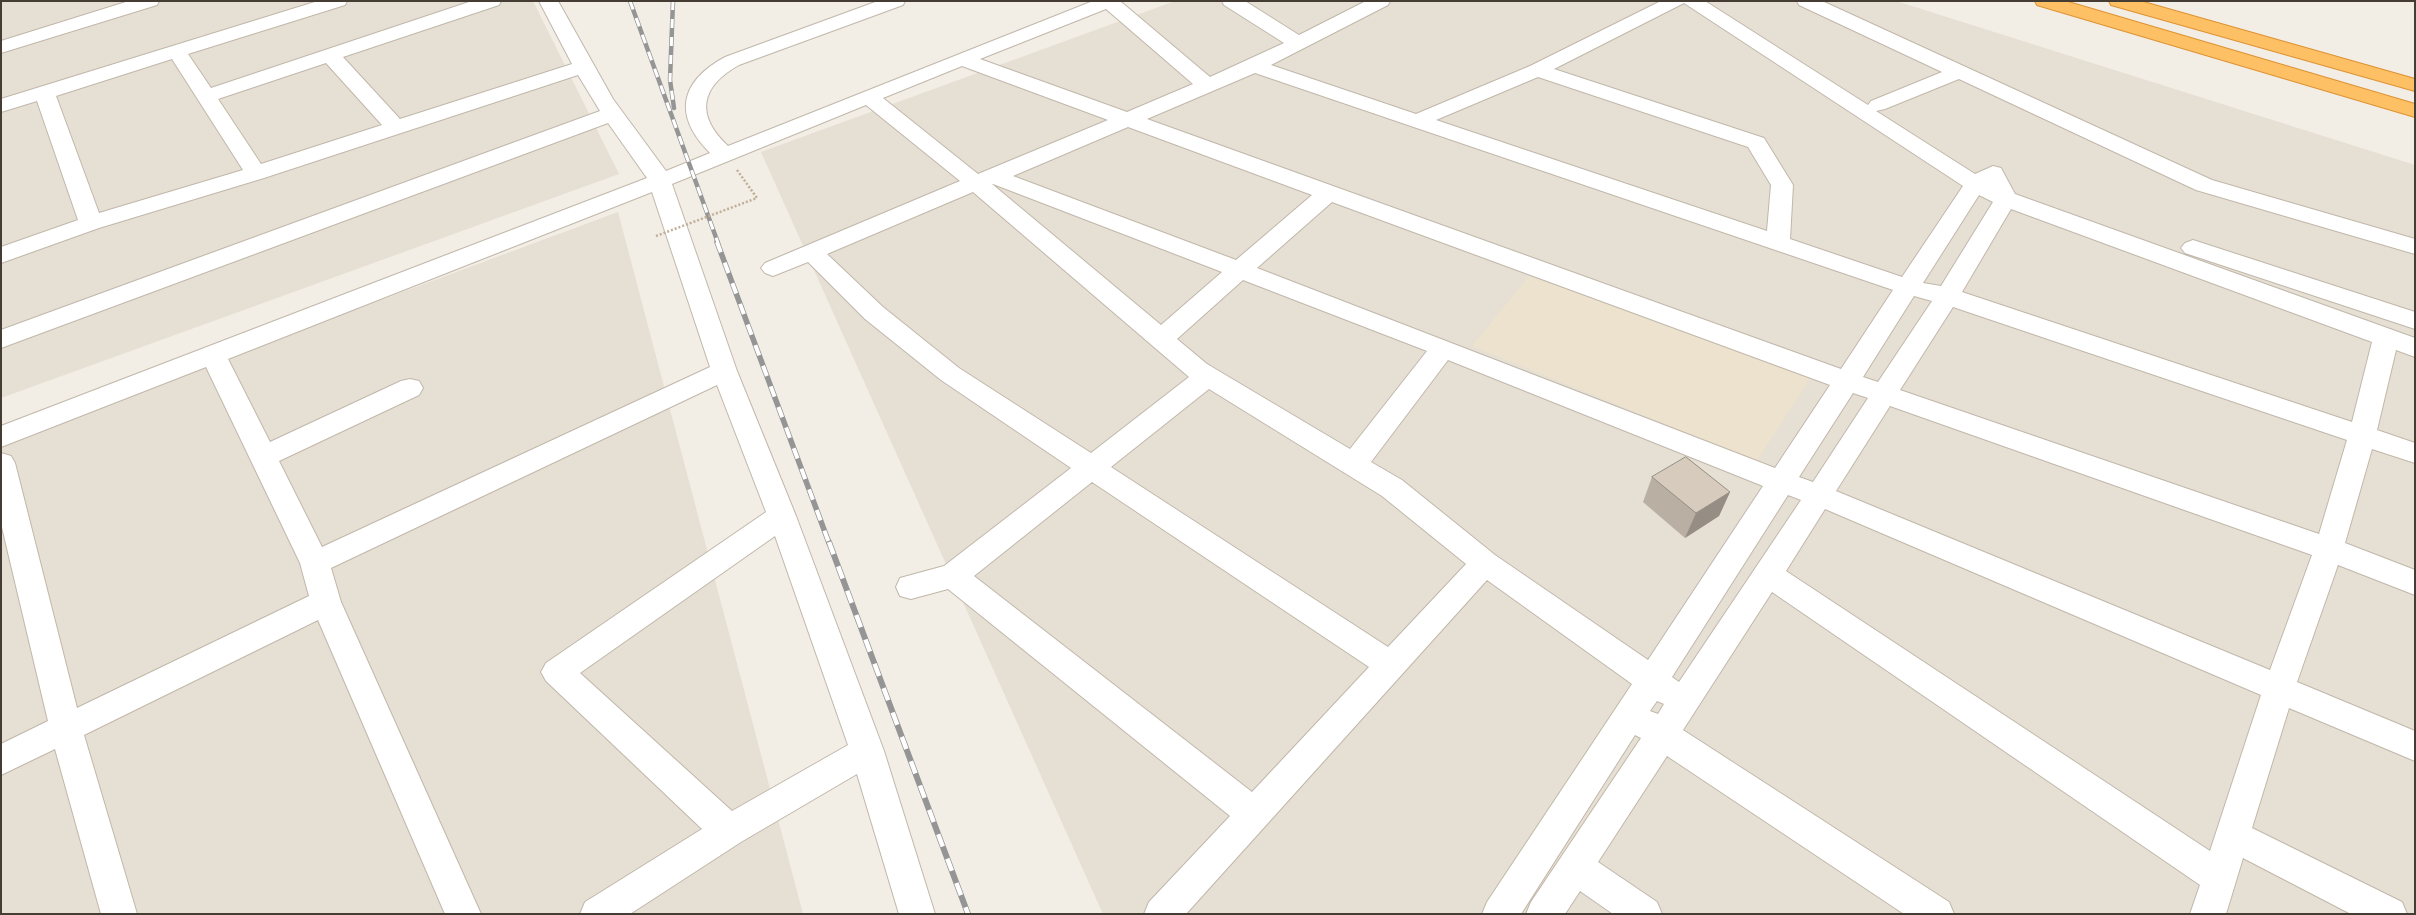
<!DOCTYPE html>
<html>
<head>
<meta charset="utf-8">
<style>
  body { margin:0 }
  #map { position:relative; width:2416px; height:915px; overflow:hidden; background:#f2ede5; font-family:"Source Sans 3",sans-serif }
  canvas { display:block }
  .frame { position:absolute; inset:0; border:2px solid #453d34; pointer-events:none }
</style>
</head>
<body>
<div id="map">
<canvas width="2416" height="915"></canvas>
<div class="frame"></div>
</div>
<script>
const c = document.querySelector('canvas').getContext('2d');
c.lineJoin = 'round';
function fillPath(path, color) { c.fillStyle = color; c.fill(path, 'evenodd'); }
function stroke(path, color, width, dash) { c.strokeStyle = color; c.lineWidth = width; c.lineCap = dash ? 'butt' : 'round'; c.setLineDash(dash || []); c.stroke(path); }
fillPath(new Path2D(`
  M1 1H533L619 174 1 398Z
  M1175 1H1896L2415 165V914H1103L761 152Z
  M618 212 803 914H1V441Z`), '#e6dfd3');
fillPath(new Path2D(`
  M1529 276 1811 377 1757 461 1472 346Z`), '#ece2ce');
const minor = new Path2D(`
  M129 1H159L157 5 1 53V41Z
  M318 1H347L345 5 188 54 211 88 472 1H501L499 5 343 57 400 119 572 64 539 1H558L613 99 666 171 710 153C673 116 679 82 725 57L878 1H905L903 5 739 65C700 87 695 115 728 146L1093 1H1120L1210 77 1284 43 1224 5 1222 1H1245L1299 35 1366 1H1390L1388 5 1271 65 1416 114 1530 66 1661 1H1705L1868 105 1871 101 1942 72 1799 5 1797 1H1822L2212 180 2415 239V254L2196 190 1959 79 1885 109 1876 111 1975 174 1993 166 2001 168 2015 194 2415 338V357L2396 350 2377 430 2415 443V463L2372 449 2345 543 2415 570V595L2338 565 2297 682 2415 731V761L2289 708 2252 828 2402 902 2407 914H2351L2243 858 2226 914H2190L2200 885 1772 592 1683 730 1949 902 1954 914H1904L1667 756 1598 862 1657 902 1662 914H1613L1580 891 1565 914H1526L1531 902 1641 738 1635 735 1521 914H1482L1487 902 1632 684 1487 580 1186 914H1144L1149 902 1230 816 948 589 911 599 900 596 896 587 900 578 944 566 1071 468 941 380 865 319 808 262 773 276 765 273 761 268 765 263 960 181 866 105 672 184 737 371 796 516 884 751 935 914H899L857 774 741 842 630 914H580L585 902 702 829 546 681 541 672 546 663 766 512 717 385 331 568 341 602 481 914H445L318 620 84 735 137 914H101L55 749 1 775V744L48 721 1 523V453L11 456 15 463 77 708 309 596 300 563 206 367 1 447V426L647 178 608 123 1 348V330L600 111 578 75 264 178 99 228 1 263V247L78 220 37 101 1 112V99ZM1684 3 1963 186 1902 277 1790 239 1793 185 1764 138 1554 69ZM1106 9 1193 84 1127 112 980 59ZM172 59 243 170 99 213 56 96ZM326 63 382 125 261 164 218 99ZM962 66 1108 120 978 174 883 98ZM1255 73 1893 290 1841 369 1147 119ZM1538 77 1748 147 1771 185 1767 231 1436 120ZM1128 127 1312 195 1236 260 1013 176ZM992 184H993L1222 272 1161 325ZM652 192 710 367 322 547 279 461 419 395 423 388 419 381 410 379 401 381 270 442 228 359ZM973 192 1189 377 1091 453 959 368 883 307 827 254ZM1979 195 1993 202 1941 286 1923 283ZM1332 202 1830 385 1775 468 1257 268ZM2011 209 2372 342 2352 422 1962 292ZM1243 280 1427 351 1350 449 1207 364 1177 339ZM1914 296 1932 301 1878 382 1863 377ZM1953 307 2347 440 2319 534 1900 390ZM1448 360 1763 486 1648 660 1495 555 1402 480 1371 462ZM1209 389 1382 496 1466 564 1388 647 1111 467ZM1853 393 1868 398 1813 482 1799 477ZM1890 406 2312 555 2270 670 1836 491ZM1092 482 1369 667 1252 792 974 576ZM1788 495 1801 500 1679 682 1672 677ZM1825 509 2261 695 2210 851 1786 571ZM775 536 848 745 732 811 580 673ZM1657 701 1664 704 1658 714 1650 711Z
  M2193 240 2415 312V329L2185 253 2181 248 2185 243Z`);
const highway = new Path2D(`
  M2035 1H2065L2415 104V117L2037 5Z
  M2109 1H2140L2415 79V91L2111 5Z`);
stroke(minor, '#c1b7aa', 2);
stroke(highway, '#de9333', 2);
stroke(new Path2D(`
  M737 170 757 198`), '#c0af98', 2.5, [2, 2]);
fillPath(minor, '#fff');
fillPath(highway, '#fec064');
const railFar2 = new Path2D(`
  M630 1 718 243
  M673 1 670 80 674 108`);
const railFar1 = new Path2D(`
  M717 242 829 543`);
const rail = new Path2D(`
  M829 542 968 914`);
stroke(railFar2, '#959595', 4.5);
stroke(railFar1, '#959595', 5.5);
stroke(rail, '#959595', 6);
stroke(railFar2, '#fff', 3, [9]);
stroke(railFar1, '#fff', 4, [11]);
stroke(rail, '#fff', 4.5, [13]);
stroke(new Path2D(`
  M656 236 757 198`), '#c0af98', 2.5, [2, 2]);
fillPath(new Path2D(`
  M1652 477 1730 492 1719 516 1685 538 1643 502Z`), '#b9afa3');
fillPath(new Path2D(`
  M1730 492 1719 516 1685 538 1696 513Z`), '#968e84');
const building = new Path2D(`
  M1686 457 1730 492 1696 513 1652 477Z`);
fillPath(building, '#d7cbbd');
stroke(building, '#968e84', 1);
</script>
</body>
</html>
